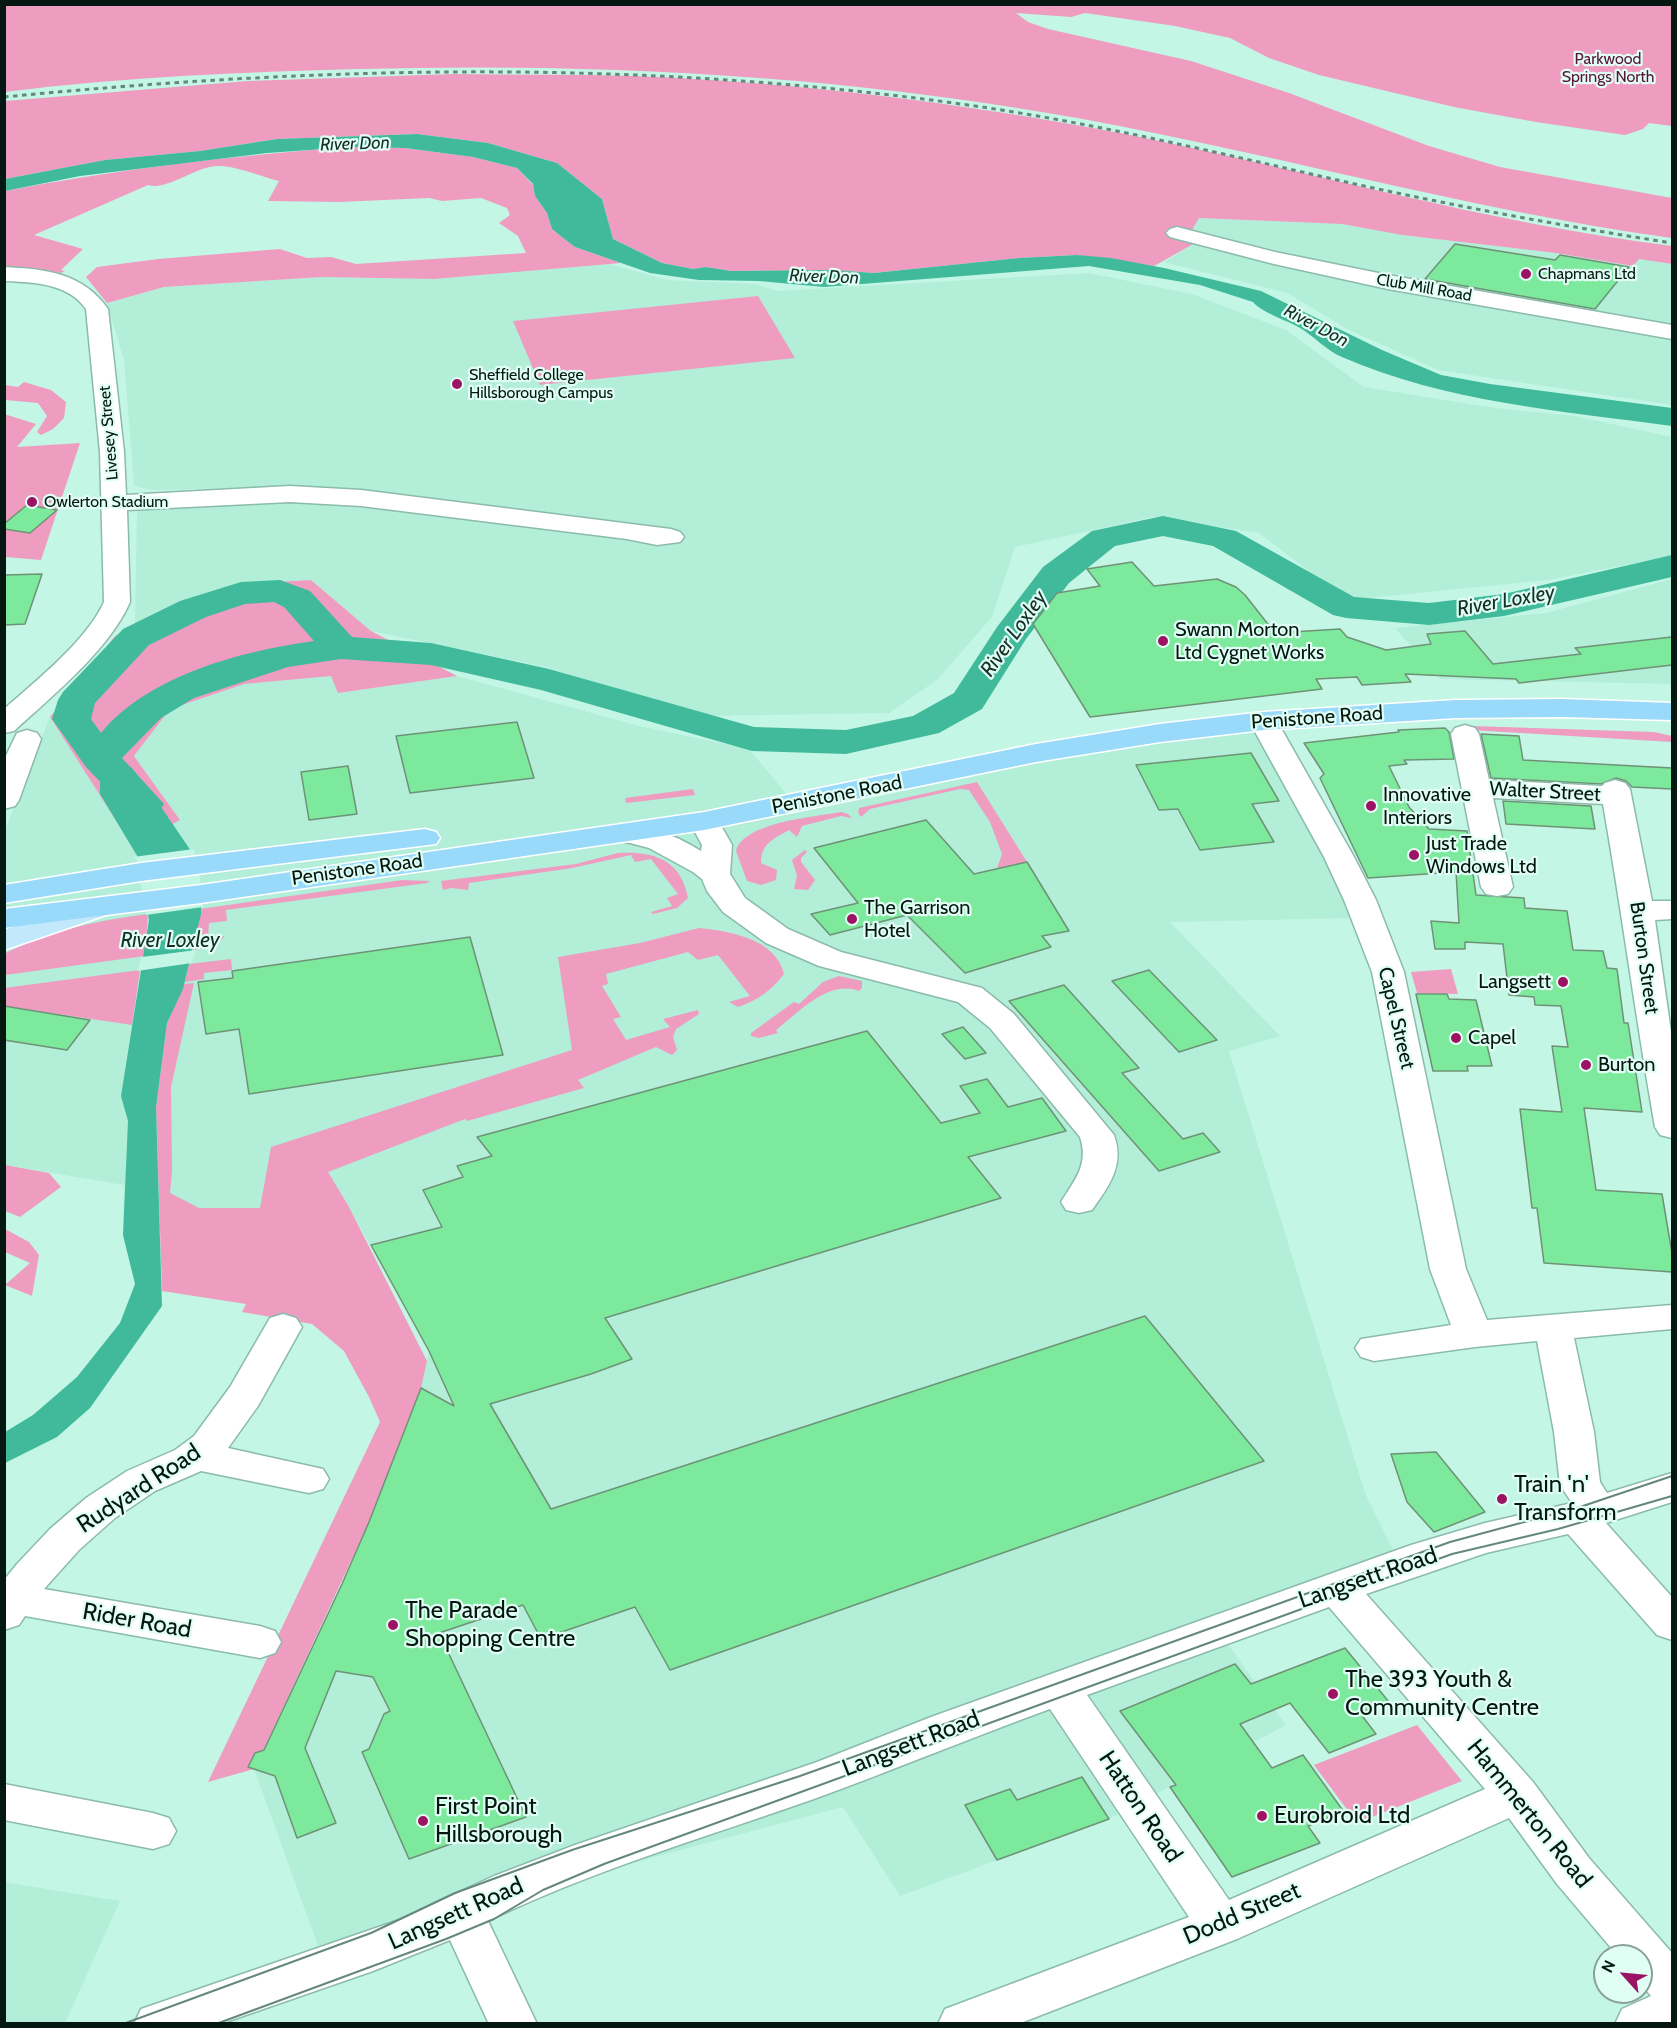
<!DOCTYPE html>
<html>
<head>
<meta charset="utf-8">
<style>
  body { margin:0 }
  #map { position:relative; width:1677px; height:2028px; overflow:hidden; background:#c4f6e5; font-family:Cabin,sans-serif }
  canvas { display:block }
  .frame { position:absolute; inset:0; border:6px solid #041711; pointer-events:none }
  .north { position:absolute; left:1593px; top:1944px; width:60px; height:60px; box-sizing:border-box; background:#e1fef4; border:2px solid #89a299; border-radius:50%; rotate:297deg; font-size:16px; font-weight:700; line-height:24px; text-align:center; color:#041711 }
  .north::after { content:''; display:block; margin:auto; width:21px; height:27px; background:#9c1364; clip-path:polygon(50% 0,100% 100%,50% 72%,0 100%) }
</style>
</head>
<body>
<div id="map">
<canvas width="1677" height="2028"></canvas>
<div class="frame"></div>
<div class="north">N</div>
</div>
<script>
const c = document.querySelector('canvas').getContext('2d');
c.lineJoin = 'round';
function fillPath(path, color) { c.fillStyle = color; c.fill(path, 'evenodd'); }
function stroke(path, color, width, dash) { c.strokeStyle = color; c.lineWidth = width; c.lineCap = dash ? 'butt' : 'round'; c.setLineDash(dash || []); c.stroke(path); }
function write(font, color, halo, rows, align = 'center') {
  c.font = font + ' Cabin,sans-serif'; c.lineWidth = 4.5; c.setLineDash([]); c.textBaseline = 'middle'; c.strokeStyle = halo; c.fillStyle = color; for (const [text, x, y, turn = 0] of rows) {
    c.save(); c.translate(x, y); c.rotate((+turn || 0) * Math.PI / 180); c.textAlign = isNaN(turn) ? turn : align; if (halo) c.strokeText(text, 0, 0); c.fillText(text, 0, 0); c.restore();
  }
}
fillPath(new Path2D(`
  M1198 218 1342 224 1402 235 1556 253 1633 266 1639 259 1672 264V405L1438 370 1349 330 1287 293 1164 262 1196 243 1188 237Z
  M606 263 667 280 756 284 777 291 1089 273 1192 294 1286 330 1364 387 1495 408 1575 416 1672 437V556L1548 580 1347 600 1259 533 1153 517 1015 547 992 617 937 680 889 713 703 716 546 667 371 631 311 580 257 583 166 610 135 626 137 505 304 501 565 531 574 518 314 486 153 490 134 486 124 360 107 303 164 287 322 277 434 279Z
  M1672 579V684L1440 679 1395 628 1546 613Z
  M331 676 339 693 457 676 639 726 749 749 789 797 1270 717 1356 918 1170 922 1280 1036 1229 1051 1365 1493 1398 1560 1227 1643 1286 1725 1109 1819 900 1896 843 1807 318 1946 254 1769 255 1753 264 1749 342 1584 421 1388 429 1351 349 1207 123 1235 124 1185 5 1165V830L50 717 122 830 180 820 134 756 170 709 244 684Z
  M4 1882 120 1901 65 2023H5Z`), '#b3eed9');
fillPath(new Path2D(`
  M4 5H1672V126L1649 123 1643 129 1625 135 1536 122 1454 107 1319 75 1269 58 1230 38 1175 26 1085 13 1071 17 1016 13 1028 22 1048 29 1191 61 1289 93 1429 146 1500 167 1672 198V238C1460 209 1253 147 1042 112 816 74 588 63 359 69 241 72 122 77 5 92Z
  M454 74C514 75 574 74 634 76 797 82 960 103 1120 133 1304 169 1486 223 1672 246V264L1639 259 1633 266 1556 253 1402 235 1342 224 1199 218 1188 237 1197 242 1154 266 1077 255 1019 258 874 273 832 270 731 271 706 267 693 269 662 263 613 239 602 199 557 163 488 143 417 134 277 139 200 151 105 160 5 179V101L248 81Z
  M352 147 405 148 473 157 517 168 533 185 535 196 547 213 552 229 575 247 621 263 434 279 322 277 164 287 107 303 86 277 97 267 158 259 280 249 307 258 331 257 356 264 526 253 518 236 499 223 510 215 507 208 481 198 442 201 429 198 339 202 268 201 279 181C263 177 236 166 219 166 195 166 168 191 148 185L34 235 83 249 61 270 65 271 61 273 5 267V191C120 169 235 155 352 147Z
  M758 296 795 358 540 385 513 321Z
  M24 382 51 390 66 402 64 418 53 429 41 435 37 432 47 416 38 403 5 400V385L18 387Z
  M4 414 36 424 17 447 80 443 41 560 5 557Z
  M311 580 371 631 457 676 338 693 331 676 244 684 170 709 134 756 180 820 147 838 122 830 50 717 115 636 166 610 257 583Z
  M1472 726 1654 732 1672 736V742L1470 730 1467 727Z
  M977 782 1027 862 997 868 1002 854 990 822 969 790 960 789 870 809 861 817 858 812 859 808Z
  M693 789 695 795 626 803 625 798Z
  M841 812 848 814 852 818 841 816 802 826 797 837 789 830C773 839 761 844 761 863L777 870 776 880 761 885 747 881 736 851C744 822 814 817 841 812Z
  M805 850 807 852 801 858V862L815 880 808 890 794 889 797 876 792 860Z
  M618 853C653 851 681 859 688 898L677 908 653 914 651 912 672 906 667 898 678 894 651 859 635 862 631 855 572 868 469 883 468 890 451 888 443 890 441 881 576 864Z
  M402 880 430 881 427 883 226 910 227 921 209 923 208 937 225 936C215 946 206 949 193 950L200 909Z
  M148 914 145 956 5 975 4 954C47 931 100 920 148 914Z
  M699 928C730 931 776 939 784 974 771 991 758 1000 738 1007L729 1002 750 996 718 955 698 960 688 952 606 974 608 984 602 986 621 1017 613 1019 626 1040 670 1027 663 1019 698 1010 699 1014 676 1029 673 1037 677 1050 672 1055 656 1047 578 1080 584 1088 467 1121 465 1119 328 1172 349 1207 427 1361 421 1388 369 1522 264 1749 255 1753 254 1769 208 1782 380 1422 369 1397 344 1351 312 1324 242 1312 246 1304 162 1291 156 1107 167 1023 184 984 194 983 171 1087 172 1171 170 1193 199 1208H260L271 1147 572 1050 558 957 640 943Z
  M231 959 232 970 204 973V979L185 982 189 964Z
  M1451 969 1458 994 1417 993 1411 972Z
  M140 970 132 1025 5 1006 4 988Z
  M839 976 862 981V988L859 991C828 979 798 1013 776 1030L778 1033 759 1038 751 1036V1033L794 1002 799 1004 823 982Z
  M5 1165 49 1173 61 1187 20 1217 5 1211Z
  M5 1229 29 1242 39 1255 32 1296 5 1285 30 1263 5 1252Z
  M1417 1725 1462 1781 1357 1823 1314 1765Z`), '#ef9cc1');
fillPath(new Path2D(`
  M417 134 488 143 557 163 602 199 613 239 662 263 693 269 706 267 731 271 832 270 874 273 1019 258 1077 255 1111 258 1164 268 1261 291 1382 350 1441 375 1490 384 1672 408V426C1562 411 1445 402 1342 357 1327 351 1315 337 1300 328 1287 320 1262 313 1253 302L1200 285 1089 266 824 287 759 281 699 280 650 273 575 247 562 237 552 229 547 213 535 196 533 184 517 168 473 157 405 148 352 147 267 153 80 176 5 191V179L105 160 200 151 277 139Z
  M100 759 131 767 157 801 191 851 201 894V914L183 989 167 1023 156 1107 162 1306 90 1408 57 1437 5 1463V1432L33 1415 77 1377 120 1323 135 1284 123 1235 128 1121 121 1096 149 920 139 859 100 794Z`), '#40ba9a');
fillPath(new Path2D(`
  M194 849 203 893V907L146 915 137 860 133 857Z
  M196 950 192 963 137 971 142 957Z`), '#c4f6e5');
fillPath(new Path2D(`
  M1163 516 1236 531 1354 597 1429 603 1504 594 1672 555V577L1504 616 1429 625 1346 618 1333 615 1213 546 1163 536 1115 546 1069 583 1026 639 982 709 939 733 846 754 752 751 541 690 431 665 341 659 288 667 194 698 161 718 122 758 164 804 158 813 144 816 130 813 86 767 52 719 58 700 63 692 123 629 180 601 241 582 280 580 310 591 352 637 431 643 549 669 754 727 846 730 913 716 954 693 997 627 1043 567 1092 531ZM274 602 284 607 314 641C242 651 149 675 101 733L91 719 95 703 149 645 206 617 245 604Z`), '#40ba9a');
const building = new Path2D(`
  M1455 244 1555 260 1560 255 1629 267 1595 309 1425 279Z
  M27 505 57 510 30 533 4 529V524Z
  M1132 562 1154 586 1217 579 1236 587 1245 595 1275 633 1340 629 1347 637 1386 650 1431 644 1427 634 1465 631 1493 664 1581 654 1575 648 1672 637V665L1519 683 1516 679 1405 674 1411 682 1362 685 1357 677 1316 679 1322 689 1090 717 1033 624 1057 593 1100 586 1087 569Z
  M42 574 25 624 4 625V575Z
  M517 722 534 778 410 793 396 736Z
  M1445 728 1449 732 1454 759 1404 760 1407 764 1389 766 1409 807 1429 829 1467 831 1476 895 1524 898 1525 908 1567 911 1573 950 1603 951 1607 968 1617 969 1624 1023H1628L1642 1112 1584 1108 1596 1190 1662 1194 1672 1253V1272L1544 1263 1537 1208H1532L1520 1109 1562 1112 1552 1046 1568 1047 1561 1006 1535 1005 1534 997 1509 995 1503 944 1465 942V949H1435L1431 921 1459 923 1456 872 1368 878 1320 778 1324 774 1304 743 1399 732 1398 730Z
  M1481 734 1519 736 1523 760 1672 768V789L1632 787 1626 781 1616 778 1601 784 1491 778Z
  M1251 753 1279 801 1252 804 1274 842 1200 850 1178 809 1159 810 1136 765Z
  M348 766 357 814 309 820 301 772Z
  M1503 801 1591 806 1595 829 1506 824Z
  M926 820 974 874 1027 862 1069 931 1042 936 1051 947 965 973 907 915 830 935 811 914 858 903 814 848Z
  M470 937 503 1055 249 1094 239 1029 206 1034 198 982 233 978 232 971Z
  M1149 970 1217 1040 1179 1052 1112 981Z
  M1064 985 1139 1068 1122 1073 1183 1139 1203 1133 1220 1152 1159 1171 1009 1001Z
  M1416 994H1447L1449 999 1476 1000 1492 1066H1467L1468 1071H1433Z
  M4 1006 90 1020 67 1050 4 1040Z
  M963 1027 986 1053 965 1059 942 1034Z
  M867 1031 941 1123 980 1113 960 1086 987 1079 1008 1107 1042 1098 1066 1131 968 1157 1001 1198 605 1318 632 1359 591 1374 490 1404 551 1509 1145 1316 1264 1461 670 1670 635 1607 541 1639 523 1605 439 1633 526 1817 409 1859 362 1752 369 1749 384 1714 390 1711 373 1677 336 1671 305 1748 336 1823 297 1838 275 1776 248 1767 255 1753 264 1750 342 1584 369 1522 421 1388 454 1406 429 1351 371 1245 442 1227 423 1190 463 1177 457 1166 492 1156 477 1137Z
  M1436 1452 1485 1512 1434 1532 1407 1502 1391 1454Z
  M1345 1648 1389 1702 1360 1713 1376 1734 1329 1753 1290 1703 1240 1724 1272 1768 1303 1755 1344 1812 1308 1826 1320 1843 1232 1877 1170 1787 1176 1785 1120 1711 1235 1664 1251 1684Z
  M1082 1777 1109 1819 997 1860 965 1805 1010 1789 1017 1800Z`);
fillPath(building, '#7ce99c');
stroke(building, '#6f9277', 1.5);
const minor = new Path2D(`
  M1177 227 1275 252 1388 275 1672 325V339L1388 289 1274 264 1170 237 1166 233 1170 229Z
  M4 267C46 269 83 273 108 309L124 452 126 495 290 486 361 490 671 529 680 532 684 537 680 542 657 545 627 539 361 506 290 502 127 510 130 602C110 649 52 696 14 731L4 733V709C36 681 87 640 104 602L100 452 86 309C68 283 33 282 4 281Z
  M1263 712 1273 715 1277 721 1354 857 1376 900 1404 972 1466 1269 1487 1320 1672 1305V1329L1574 1338 1594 1432 1600 1482 1607 1493 1672 1473V1502L1606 1523 1672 1597V1640L1657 1635 1568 1534 1486 1553 1366 1594 1533 1782 1589 1858 1672 1953V2024H1615L1622 2009 1651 1996 1641 1984V1956H1618L1557 1884 1509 1818 1237 1939 1018 2024H938L945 2009 1189 1917 1050 1709C970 1738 891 1771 811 1800 703 1838 591 1871 488 1921L537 2024H489L450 1940 373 1971 220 2024H134L141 2009 399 1920 494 1876 575 1845 817 1762 931 1717 1411 1545 1485 1523 1572 1503 1560 1485 1554 1432 1537 1341 1475 1347 1374 1361 1361 1357 1355 1348 1361 1339 1451 1325 1430 1269 1372 972 1344 900 1324 857 1249 721 1253 715ZM1329 1607 1485 1789 1229 1900 1087 1695Z
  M1465 725 1475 728 1479 734 1489 780 1602 786 1605 783 1615 780 1625 783 1630 789 1652 901H1672V919L1655 920 1672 1039V1138L1660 1135 1655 1127C1636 1020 1622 912 1603 804L1493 798 1513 887 1508 894 1497 896 1486 894 1481 887 1451 734 1455 728Z
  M27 730 37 733 41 739 19 800 15 806 4 809V760L17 733Z
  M704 812 715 815 732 845 730 874 745 898 788 929 841 952 982 988 1014 1014 1114 1135C1125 1165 1109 1186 1092 1210L1079 1213 1066 1210 1061 1202C1075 1180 1089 1164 1080 1137L990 1028 958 1002 819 966 766 943 723 912 707 891 702 879 693 872 649 848 611 838 607 832 611 826C640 819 677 836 701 851L702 845 689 821 693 815Z
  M283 1314 296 1318 302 1327 258 1406 228 1448 323 1469 329 1479 323 1489 309 1493 201 1471 155 1491 115 1518 79 1550 44 1589 260 1626 275 1631 281 1642 275 1653 260 1658 25 1616 19 1625 4 1630V1580L17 1564 50 1529 86 1498 127 1471 175 1450 194 1436 230 1387 270 1318Z
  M4 1784 153 1813 169 1818 176 1831 169 1844 153 1849 4 1820Z`);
const major = new Path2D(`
  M98 898 109 900 114 907 109 914 4 950V930Z`);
const highway = new Path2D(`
  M1562 699 1672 703V720L1562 717 1456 718 1263 730 1160 742 1036 762 704 830 201 903 4 928V909L201 885 704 812 1036 744 1160 724 1263 712 1456 700Z
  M425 829 436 832 440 838 436 844 141 881 4 903V885L141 863Z`);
stroke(minor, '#8bbbaa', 3);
stroke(major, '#fff', 3);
stroke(highway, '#fff', 3);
fillPath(minor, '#fff');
fillPath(major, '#c2e8fc');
fillPath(highway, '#99d9fa');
stroke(new Path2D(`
  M123 2024 371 1933 455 1893 572 1850 800 1776 1450 1542 1580 1507 1672 1476
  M216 2024 446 1939 494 1919 543 1890 604 1864 1452 1554 1558 1529 1672 1496`), '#65887c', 2);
stroke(new Path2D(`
  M4 97C331 65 648 59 975 106 1106 125 1235 157 1364 186 1466 208 1569 227 1672 243`), '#65887c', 3, [4.5, 4.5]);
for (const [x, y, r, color] of [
  [1526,274,6,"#9c1364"],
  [457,384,6,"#9c1364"],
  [32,502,6,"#9c1364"],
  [1163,641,6,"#9c1364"],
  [1371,806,6,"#9c1364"],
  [1414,855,6,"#9c1364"],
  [852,919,6,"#9c1364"],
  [1563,982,6,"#9c1364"],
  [1456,1038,6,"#9c1364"],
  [1586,1065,6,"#9c1364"],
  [1502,1499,6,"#9c1364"],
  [393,1625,6,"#9c1364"],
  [1333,1694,6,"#9c1364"],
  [1262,1816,6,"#9c1364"],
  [423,1821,6,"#9c1364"]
]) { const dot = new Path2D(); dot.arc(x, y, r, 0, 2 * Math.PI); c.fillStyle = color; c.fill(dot); stroke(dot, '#e1fef4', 2); }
write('16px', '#571338', '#e1fef4', [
  ["Parkwood",1608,59],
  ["Springs North",1608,77]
]);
write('16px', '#041711', '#e1fef4', [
  ["Chapmans Ltd",1538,274],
  ["Sheffield College",469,375],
  ["Hillsborough Campus",469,393],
  ["Owlerton Stadium",44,502]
], 'left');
write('16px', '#041711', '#e1fef4', [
  ["Club Mill Road",1424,288,10],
  ["Livesey Street",109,433,-95]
]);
write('italic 18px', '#152f27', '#e1fef4', [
  ["River Don",355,144,-2],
  ["River Don",824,277,2],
  ["River Don",1316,326,28]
]);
write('20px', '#041711', '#e1fef4', [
  ["Swann Morton",1175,630],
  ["Ltd Cygnet Works",1175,653],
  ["Innovative",1383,795],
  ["Interiors",1383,818],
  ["Just Trade",1426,844],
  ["Windows Ltd",1426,867],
  ["The Garrison",864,908],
  ["Hotel",864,931],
  ["Langsett",1551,982,"right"],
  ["Capel",1468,1038],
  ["Burton",1598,1065]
], 'left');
write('20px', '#041711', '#e1fef4', [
  ["Penistone Road",1317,718,-4],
  ["Walter Street",1545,792,3],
  ["Penistone Road",837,795,-11],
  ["Penistone Road",357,870,-8],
  ["Burton Street",1644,958,82],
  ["Capel Street",1396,1018,77]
]);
write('italic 21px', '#152f27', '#e1fef4', [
  ["River Loxley",1506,601,-10],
  ["River Loxley",1014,634,-55],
  ["River Loxley",170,941]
]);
write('24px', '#041711', '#e1fef4', [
  ["Train 'n'",1514,1485],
  ["Transform",1514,1513],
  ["The Parade",405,1611],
  ["Shopping Centre",405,1639],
  ["The 393 Youth &",1345,1680],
  ["Community Centre",1345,1708],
  ["First Point",435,1807],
  ["Hillsborough",435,1835],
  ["Eurobroid Ltd",1274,1816]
], 'left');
write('24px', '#041711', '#e1fef4', [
  ["Rudyard Road",139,1489,-33],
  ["Langsett Road",1368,1578,-19],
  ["Rider Road",137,1621,10],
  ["Langsett Road",911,1744,-21],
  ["Hatton Road",1140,1807,56],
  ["Hammerton Road",1529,1814,51],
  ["Langsett Road",456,1914,-24],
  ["Dodd Street",1242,1914,-23]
]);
</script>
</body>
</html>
